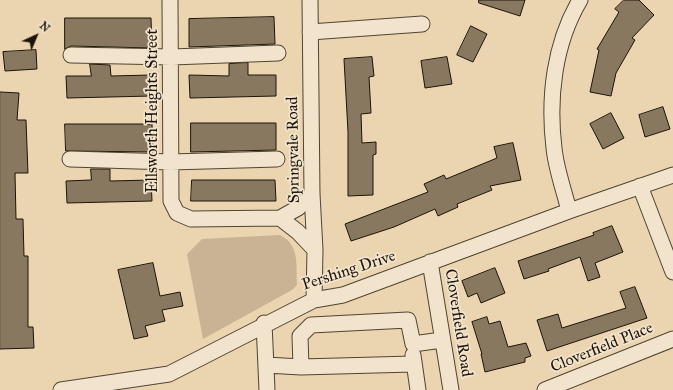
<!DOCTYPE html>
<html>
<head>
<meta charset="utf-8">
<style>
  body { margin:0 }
  #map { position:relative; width:673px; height:390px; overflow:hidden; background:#ebd5b0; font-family:"IM FELL Great Primer",serif }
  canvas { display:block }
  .north { position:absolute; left:16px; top:16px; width:40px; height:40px; -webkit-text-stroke:3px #f2e4cc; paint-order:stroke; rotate:44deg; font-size:11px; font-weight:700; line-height:16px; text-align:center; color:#1d1409 }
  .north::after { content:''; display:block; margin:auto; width:14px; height:18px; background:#1d1409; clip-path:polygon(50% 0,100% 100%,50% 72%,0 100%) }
</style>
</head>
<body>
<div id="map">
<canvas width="673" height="390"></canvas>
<div class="north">N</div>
</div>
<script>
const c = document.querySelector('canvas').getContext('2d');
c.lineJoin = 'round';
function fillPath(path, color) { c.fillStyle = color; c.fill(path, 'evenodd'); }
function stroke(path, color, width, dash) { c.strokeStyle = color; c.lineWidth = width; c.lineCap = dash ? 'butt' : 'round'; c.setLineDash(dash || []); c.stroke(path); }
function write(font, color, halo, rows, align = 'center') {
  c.font = font + ' "IM FELL Great Primer",serif'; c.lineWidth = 3.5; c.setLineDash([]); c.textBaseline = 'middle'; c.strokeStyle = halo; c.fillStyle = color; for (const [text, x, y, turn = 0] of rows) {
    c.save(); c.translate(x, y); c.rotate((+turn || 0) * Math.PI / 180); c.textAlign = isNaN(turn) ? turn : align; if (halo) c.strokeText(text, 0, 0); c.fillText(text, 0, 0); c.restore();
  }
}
fillPath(new Path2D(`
  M280 235C300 245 296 265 297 285L292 290 203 339 187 254 202 239Z`), '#c8b494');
const building = new Path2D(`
  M479 0H525L520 16 479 3Z
  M624 0H639L654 15 632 38 635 40 616 73 611 96 590 92 599 50 597 49 619 12 615 9Z
  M274 17 275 44 189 47V19Z
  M65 18H151L152 48 71 46 65 49Z
  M471 26 487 34 473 62 457 55Z
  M36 50 37 69 5 71 3 52Z
  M372 57 374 76 369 77 371 113 361 114 362 143 376 142V154L373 155V195L348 196V132L344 59Z
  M447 57 452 84 425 88 421 61Z
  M248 63V75H276V96L190 98 189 75 229 76V64Z
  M90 64 110 65 111 76 151 75 152 96 67 98 66 76H91Z
  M0 92 19 93 17 120H26L28 173H15L16 219H23L24 256H28V327H33L34 348 0 349Z
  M663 107 670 129 645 137 639 115Z
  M611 113 624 138 603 149 590 124Z
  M191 123H276V150L191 152Z
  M65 124H152L153 152 66 151Z
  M513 143 521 180 490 186 492 190 457 204 458 207 438 216 435 209 394 227 351 241 345 224 428 192 424 184 444 175 446 179 497 158 494 147Z
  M91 169H110V181L151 180 152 201 67 203 66 181 91 180Z
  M192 180H275L276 201H191Z
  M612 226 623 252 595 263 600 277 588 281 580 257 548 269 549 271 524 279 518 261 594 235 593 233Z
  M153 263 160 296 180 292 183 306 162 310 165 321 145 326 148 336 134 339 118 270Z
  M495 268 505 293 481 303 477 293 468 297 462 281Z
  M635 287 647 318 547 351 537 320 558 314 562 328 626 308 620 292Z
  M487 317 489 324 500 321 508 347 526 343 531 356 525 358V362L485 372 481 354H482L472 322Z`);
fillPath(building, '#887860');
stroke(building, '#1d1409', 1);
const minor = new Path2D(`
  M170 0 171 201 177 213 191 219 280 218 298 208 312 194
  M310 0 312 194 315 250 314 300
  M310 32 422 24
  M71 55 172 57 278 53
  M70 159 171 162 277 159
  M640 186 673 272
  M569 211C564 190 556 169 554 148 548 98 554 44 580 0
  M280 218 298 232 315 250
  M430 262 451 390
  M264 323 267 390
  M413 355 418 390
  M266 365 301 367 413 364
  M301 367 300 336 311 325 408 320 413 344 442 340
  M61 390 169 374 314 300 343 295 569 211 673 175
  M545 390 673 339`);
stroke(minor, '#504433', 17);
stroke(minor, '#f2e4cc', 15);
write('16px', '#1d1409', '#f2e4cc', [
  ["Ellsworth Heights Street",153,111,-90],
  ["Springvale Road",294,150,-91],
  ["Pershing Drive",349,271,-18],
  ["Cloverfield Road",458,323,81],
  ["Cloverfield Place",602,348,-22]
]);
</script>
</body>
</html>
